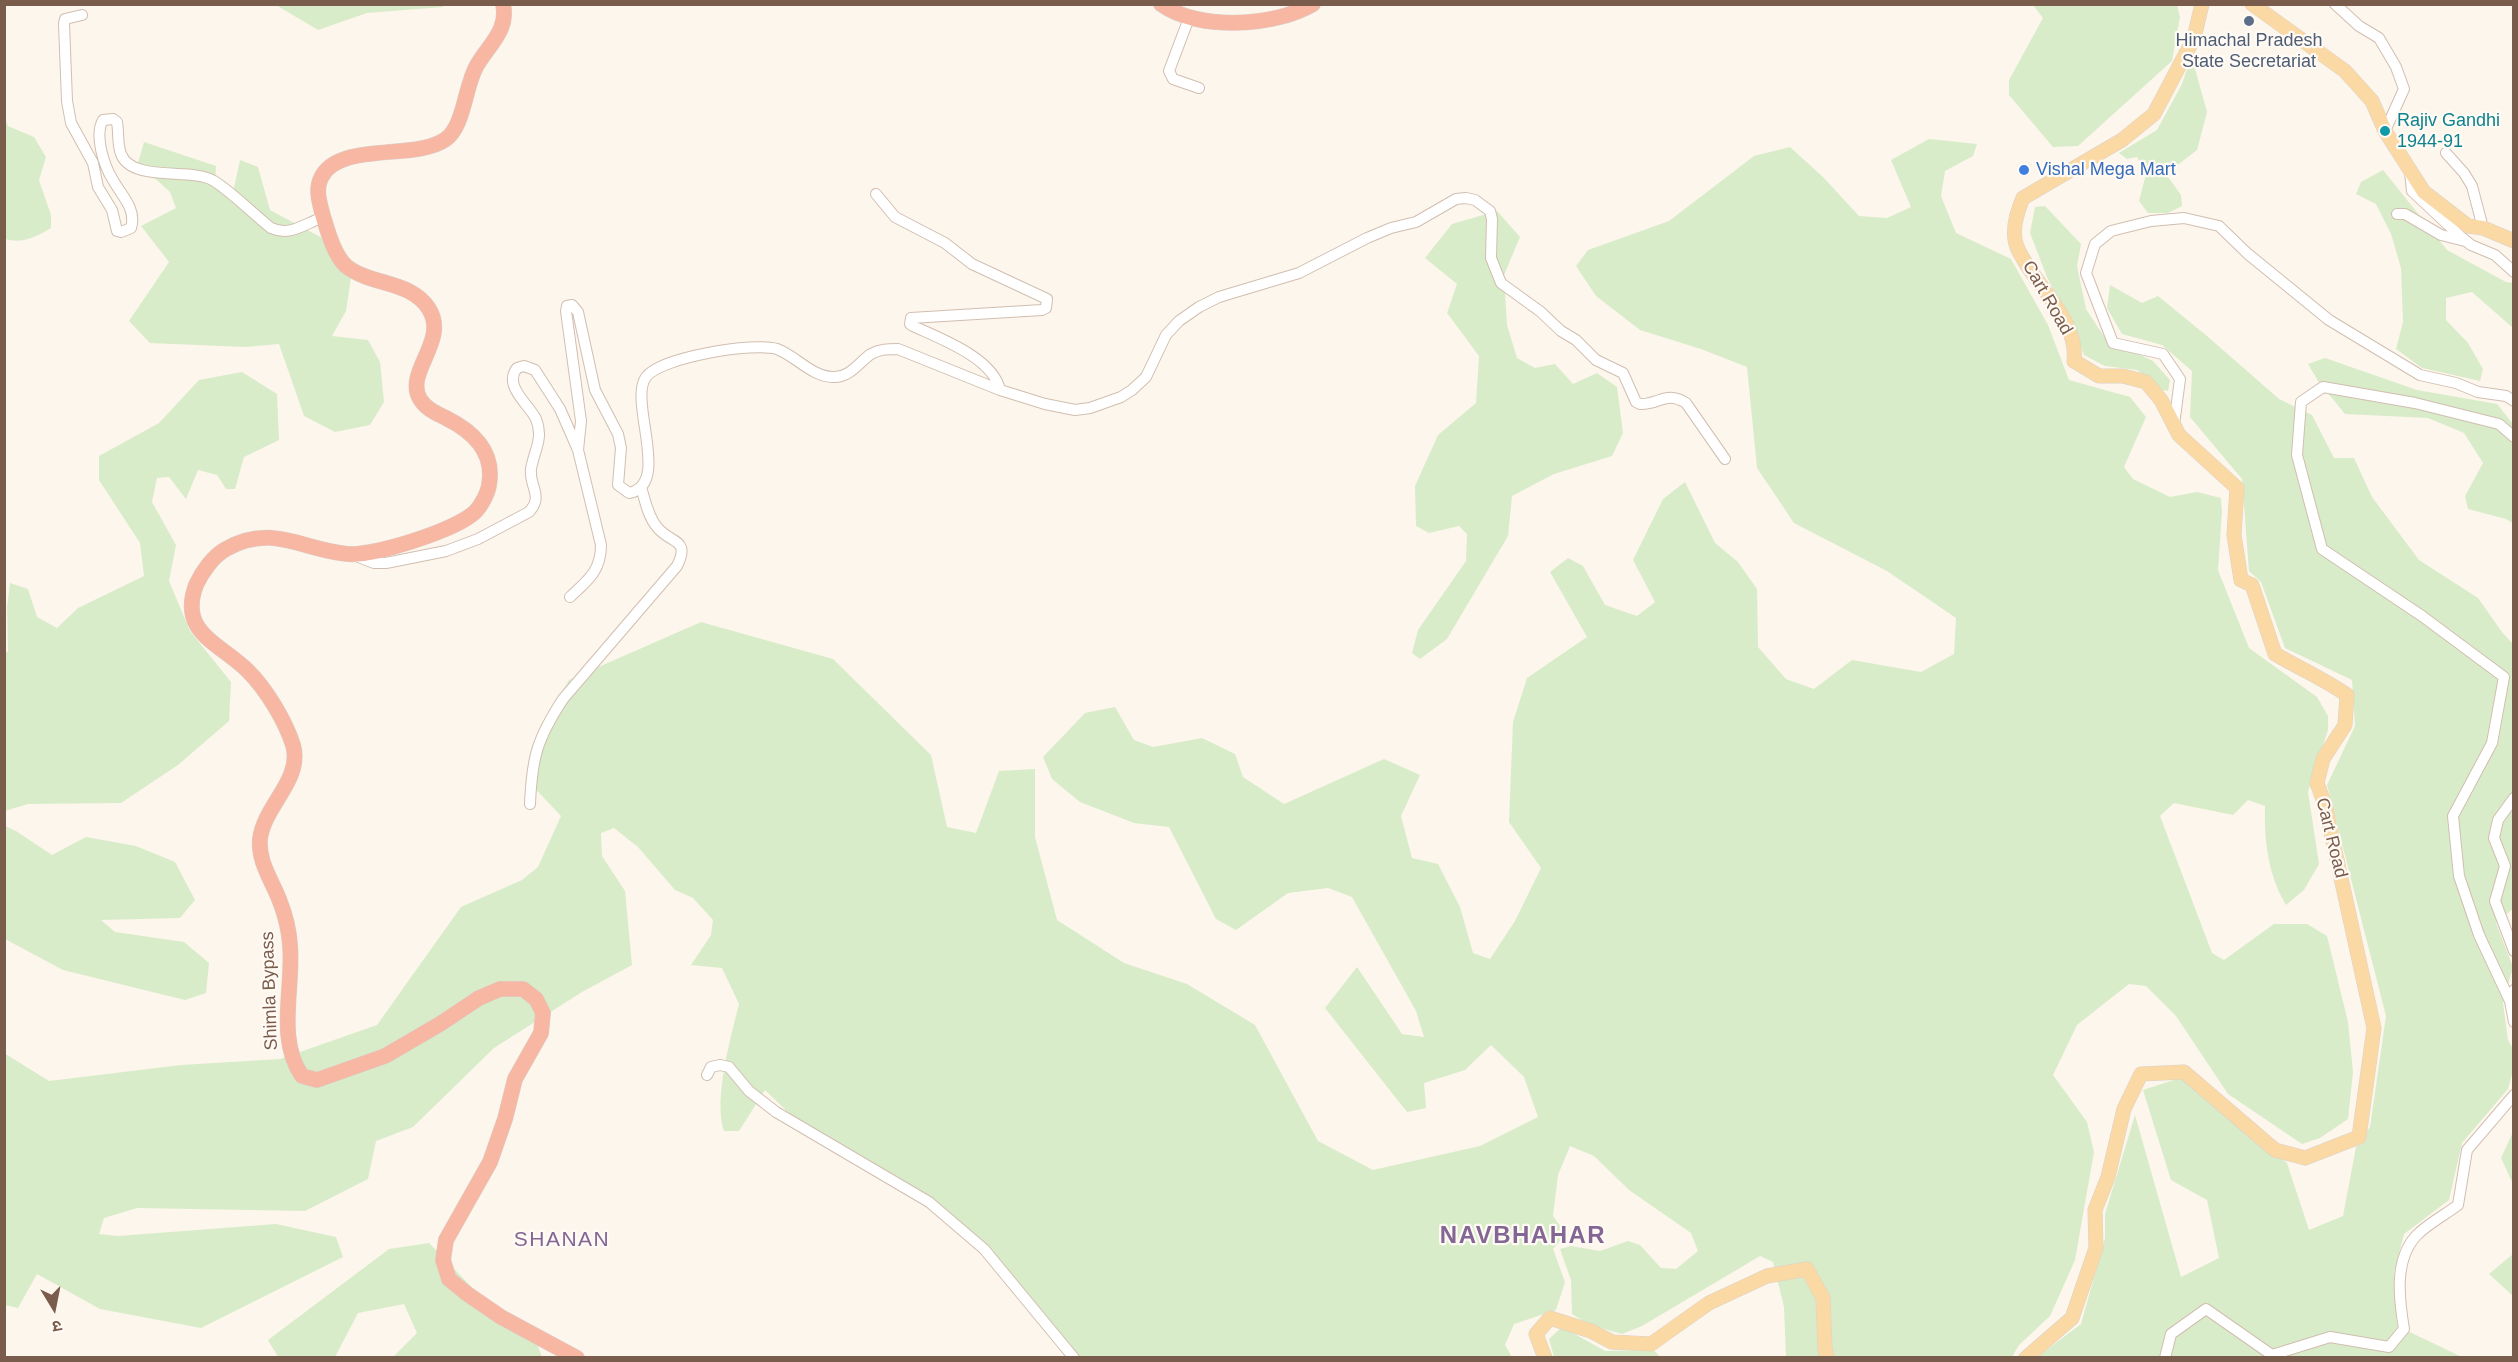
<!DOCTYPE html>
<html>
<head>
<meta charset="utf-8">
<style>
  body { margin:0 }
  #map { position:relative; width:2518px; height:1362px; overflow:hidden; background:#fdf6ec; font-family:Helvetica,"Noto Sans Devanagari",sans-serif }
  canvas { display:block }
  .frame { position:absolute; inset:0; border:6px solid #7a5c4d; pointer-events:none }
  .north { position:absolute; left:24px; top:1278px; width:60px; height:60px; -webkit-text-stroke:4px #fffaf3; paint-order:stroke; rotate:170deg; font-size:16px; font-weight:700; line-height:24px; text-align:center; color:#7a5c4d }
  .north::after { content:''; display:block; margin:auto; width:21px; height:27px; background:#7a5c4d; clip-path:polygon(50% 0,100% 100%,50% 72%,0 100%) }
</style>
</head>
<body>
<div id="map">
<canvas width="2518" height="1362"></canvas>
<div class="frame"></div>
<div class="north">उ</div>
</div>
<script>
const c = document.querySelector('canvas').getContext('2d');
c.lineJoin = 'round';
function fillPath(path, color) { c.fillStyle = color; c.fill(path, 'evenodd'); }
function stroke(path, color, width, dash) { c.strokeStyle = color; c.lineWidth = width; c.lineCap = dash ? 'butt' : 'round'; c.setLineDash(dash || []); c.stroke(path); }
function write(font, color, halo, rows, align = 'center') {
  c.font = font + ' Helvetica,sans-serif'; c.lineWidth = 4.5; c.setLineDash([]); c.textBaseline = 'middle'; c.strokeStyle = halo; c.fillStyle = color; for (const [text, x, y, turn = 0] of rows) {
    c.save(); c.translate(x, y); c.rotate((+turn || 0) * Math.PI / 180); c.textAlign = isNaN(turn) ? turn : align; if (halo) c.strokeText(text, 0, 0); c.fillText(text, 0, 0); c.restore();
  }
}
fillPath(new Path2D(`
  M276 5H444L443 7 367 13 318 30Z
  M2033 5H2177L2180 17 2172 61 2078 146 2053 147 2009 95V80L2043 18Z
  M2194 65 2207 112 2197 150 2166 174 2181 195 2182 206 2168 213H2148L2139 201 2146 174 2137 157 2127 159 2119 153 2157 130 2182 84 2187 69Z
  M5 118 8 126 34 137 46 157 39 180 51 215V228C36 237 22 244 5 239Z
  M1929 139 1977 144 1973 156 1945 171 1941 196 1956 233 2011 259 2048 325 2069 380 2130 397 2146 417 2124 467 2133 479 2170 497 2197 492 2221 498 2222 512 2218 570 2249 648 2317 697 2328 716V730L2308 792 2319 864 2304 890 2286 905C2268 875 2264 840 2265 806L2248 800 2233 815 2174 803 2160 816 2212 953 2224 960 2274 924H2307L2327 936 2348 1022 2353 1072 2348 1119 2320 1138 2302 1144 2228 1094 2176 1016 2146 986 2129 984 2077 1025 2053 1075 2087 1122 2094 1152 2075 1260 2050 1316 2019 1345 2012 1357H1786L1784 1307 1773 1262 1760 1256 1642 1326 1622 1334 1590 1325 1572 1314 1571 1280 1560 1249 1571 1246 1600 1251 1628 1241 1640 1245 1661 1268 1676 1269 1698 1251 1691 1233 1629 1190 1594 1156 1570 1146 1558 1175 1553 1216 1566 1234 1553 1249 1565 1282 1556 1310 1514 1324 1505 1345 1512 1357 1071 1358 1030 1296 946 1209 795 1119 765 1090 739 1131H724C713 1100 731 1036 739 1004L722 968 691 965 711 935 713 920 693 898 675 890 638 847 614 828 601 833 602 856 625 891 632 965 582 992 494 1048 413 1127 376 1141 368 1179 305 1211 137 1208 104 1218 99 1234 118 1236 276 1224 336 1237 343 1257 201 1328 100 1309 37 1274 18 1308 5 1305 4 1053 49 1081 181 1065 280 1059 377 1025 461 907 522 880 538 867 561 816 527 780 536 738 569 680 701 622 833 659 931 755 947 827 976 833 999 771 1035 769V837L1057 920 1124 963 1187 984 1255 1025 1318 1141 1373 1170 1480 1146 1538 1117 1524 1077 1491 1045 1465 1070 1424 1083 1426 1108 1407 1112 1325 1008 1357 967 1402 1034 1424 1037 1416 1011 1352 897 1328 888 1288 893 1236 930 1216 919 1169 827 1134 823 1080 802 1052 779 1043 757 1085 713 1115 707 1134 740 1153 747 1202 738 1235 754 1243 777 1284 804 1384 759 1420 775 1401 816 1412 858 1438 864 1460 907 1473 953 1490 959 1515 921 1541 868 1509 822 1513 722 1527 678 1587 637 1550 572 1568 558 1583 566 1605 605 1637 616 1655 602 1633 560 1663 499 1685 482 1715 543 1738 562 1757 589 1758 647 1786 679 1814 689 1852 660 1921 672 1954 654 1956 618 1887 571 1794 523 1757 468 1747 367 1701 349 1640 330 1596 296 1576 266 1588 250 1669 221 1754 156 1790 147 1823 177 1859 216 1887 218 1911 207 1891 160Z
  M144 142 216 166 215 189 232 197 240 160 258 167 270 210 324 239 352 271 346 311 332 336 368 340 380 362 384 402 370 425 335 432 304 416 279 344 245 347 150 343 129 321 169 262 141 226 176 208 170 192 138 163Z
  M2383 170 2447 250 2506 282 2513 283V328L2472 292 2446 298V320L2468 343 2483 369 2480 381 2422 368 2396 349 2403 322 2401 268 2391 234 2376 204 2356 194 2361 182Z
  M2045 206 2081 244 2077 266 2086 309 2105 338 2153 361 2170 380 2168 391 2162 390 2137 370 2105 366 2084 355 2076 333 2047 277 2030 233 2035 207Z
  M1497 211 1520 237 1504 275 1507 325 1517 358 1535 368 1555 364 1573 384 1597 373 1617 387 1623 433 1612 456 1554 474 1512 496 1508 536 1447 639 1420 659 1412 653 1418 630 1466 561 1467 534 1459 526 1429 533 1416 526 1415 486 1438 435 1476 403 1479 356 1447 313 1457 284 1425 258 1452 224Z
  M2110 285 2142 303 2158 296 2207 336 2279 399 2312 415 2334 458H2354L2372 497 2419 560 2478 598 2502 632 2513 644V909L2496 923 2513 967 2503 1003 2508 1040 2513 1049V1071L2508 1089 2462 1143 2449 1200 2404 1234 2394 1272 2397 1326 2462 1357 2036 1358 2081 1324 2105 1238V1214L2135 1115 2181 1277 2219 1258 2207 1200 2171 1180 2143 1090 2180 1078 2287 1163 2309 1230 2343 1216 2356 1147 2370 1127 2386 1016 2327 785 2355 726 2352 680 2285 648 2261 582 2249 571 2242 479 2190 417 2192 371 2162 345 2122 334 2107 308Z
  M2325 358 2417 390 2497 404 2513 424V523L2506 519 2468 509 2465 496 2483 463 2464 433 2428 418 2345 414 2318 381 2308 364Z
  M242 372 277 394 279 440 244 457 235 489H226L217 475 198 470 186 499 169 477 157 478 152 502 176 545 169 581 190 631 231 682 229 721 178 765 121 803 28 804 5 811 4 654 8 651 7 607 10 583 28 589 37 617 57 628 78 608 144 576 140 543 99 480V456L159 423 199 380Z
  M5 826 16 831 52 855 86 837 136 846 175 862 195 900 180 918 101 920 115 932 184 942 209 963 206 993 185 1000 63 970 5 939Z
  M2513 1132 2514 1184H2513L2501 1158Z
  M429 1243 493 1309 536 1341 542 1357H393L417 1333 404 1304 358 1313 335 1357H278L268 1340 389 1249Z
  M2513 1254V1296L2489 1274Z
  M1562 1327 1605 1351 1654 1350 1660 1357H1554L1549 1339Z`), '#d8ecc9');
const minor = new Path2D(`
  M2335 4 2359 26 2379 38 2396 67 2404 89 2385 131
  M82 15 65 19 64 24 67 101 71 123 93 163 98 187 112 210 117 231 121 232 131 228C137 209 121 195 113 180 104 166 94 135 103 120L113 119 117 122C119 133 117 144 121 154 132 183 192 167 214 181 233 193 253 214 271 228 291 237 305 223 324 217
  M1189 18 1169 71 1173 79 1199 88
  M2446 153 2464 173 2472 186 2483 228
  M2410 172 2412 191 2461 237 2471 245 2495 255 2514 272
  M876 194 895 217 945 243 972 264 1047 299 1046 308 1042 310 911 318 910 324 913 326C941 339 993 358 1000 390
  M2397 214H2405L2441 235 2465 241
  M2174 425 2180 379 2163 354 2113 343 2086 273 2095 244 2111 231 2151 221 2184 218 2219 226 2248 254 2329 320 2420 375 2456 383 2478 392 2506 396 2514 401
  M578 450 581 421 566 311 567 306 572 305 578 312 595 390 618 434 621 448 618 485 629 493C672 485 628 401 646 377 661 357 754 342 777 349 796 356 812 377 833 377 850 378 859 362 871 354 880 349 888 349 898 349L1000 390 1045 404 1075 410 1090 408 1121 397 1132 390 1146 377 1166 335 1179 321 1199 307 1219 297 1299 273 1367 238 1391 228 1416 222 1456 199 1466 198 1475 200 1490 211 1492 219 1491 258 1501 283 1541 312 1561 331 1576 340 1596 360 1623 373 1636 402 1640 404C1659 405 1666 390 1686 403L1725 459
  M356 556 374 563H386L446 551 478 539 529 512C544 496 529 487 531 469 534 451 544 438 536 419 528 403 503 386 517 368L524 366 535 370 560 409 578 450 601 545C601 571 588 580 570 597
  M2514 798 2498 820 2494 838 2505 866 2495 901 2514 951
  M530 804C532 757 537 739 563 699L677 566C691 538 670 544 657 527 648 517 645 500 641 487
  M2514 990 2510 1001 2514 1022
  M2510 1001 2479 935 2459 876 2453 816 2492 743 2504 677 2422 616 2322 549 2297 455 2301 402 2323 387 2415 403 2499 424 2514 437
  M707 1075 711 1067 720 1065 729 1067 749 1091 776 1112 929 1202 984 1249 1074 1358
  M2165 1358 2171 1334 2206 1309 2272 1355 2330 1337 2389 1347 2404 1329C2399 1299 2394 1260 2416 1236 2427 1224 2445 1215 2458 1205L2467 1150 2514 1095`);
const major = new Path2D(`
  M2252 4 2345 71 2372 101 2385 131 2424 192 2468 226 2483 228 2514 241
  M1545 1358 1536 1334 1550 1318 1591 1331 1612 1342 1651 1344 1709 1303 1767 1276 1807 1269 1823 1298 1825 1349 1827 1358
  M2026 1358 2072 1318 2096 1248 2095 1210 2108 1177 2124 1109 2141 1074 2184 1072 2275 1150 2305 1158 2359 1137 2374 1028 2325 805 2317 783 2323 759 2345 725 2347 695C2324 679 2299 668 2275 654L2252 585 2241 580 2234 535 2237 488 2179 435 2161 400 2146 382 2123 376H2099L2074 361C2079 319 2032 283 2017 247 2011 232 2017 212 2023 198L2122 140 2154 114 2194 38 2202 4`);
const highway = new Path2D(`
  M503 4C509 31 488 45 476 67 465 87 464 126 446 139 416 161 338 141 321 178 315 190 320 204 323 216 328 232 334 255 346 266 371 286 411 280 429 309 449 341 404 372 420 399 426 409 436 413 446 418 472 431 495 451 489 485 488 493 481 506 475 512 456 530 375 556 348 554 302 550 272 523 226 549 213 556 202 572 196 585 178 633 220 643 248 671 266 689 285 720 293 745 303 780 264 805 260 839 258 861 271 879 279 899 285 914 289 929 290 945 294 987 276 1039 302 1076L317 1080 385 1056 440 1024 479 998 500 989H523L536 999 543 1013 541 1033 515 1079 505 1119 490 1162 446 1240 443 1260 449 1279 466 1293 501 1317 577 1358
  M1161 4C1198 31 1274 27 1313 4`);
stroke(minor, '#d1beb0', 12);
stroke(major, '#dad1cd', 15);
stroke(highway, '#dad1cd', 16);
stroke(minor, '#fff', 10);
stroke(major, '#fbd9a5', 14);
stroke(highway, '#f7b7a3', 15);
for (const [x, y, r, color] of [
  [2249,21,6,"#5c6f8a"],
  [2385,131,6,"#0f9aa8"],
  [2024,170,6,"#3f7fe0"]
]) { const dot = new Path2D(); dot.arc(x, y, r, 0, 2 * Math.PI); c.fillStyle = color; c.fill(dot); stroke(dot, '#fffaf3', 2); }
write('18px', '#4e5e75', '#fffaf3', [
  ["Himachal Pradesh",2249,41],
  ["State Secretariat",2249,62]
]);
write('18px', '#0d838f', '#fffaf3', [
  ["Rajiv Gandhi",2397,121],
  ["1944-91",2397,142]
], 'left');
write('18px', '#366cbe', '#fffaf3', [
  ["Vishal Mega Mart",2036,170]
], 'left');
write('18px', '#7a5c4d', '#fffaf3', [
  ["Cart Road",2047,298,60],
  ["Cart Road",2331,838,76],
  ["Shimla Bypass",270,991,-92]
]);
c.letterSpacing = '1.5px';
write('21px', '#846695', '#fffaf3', [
  ["SHANAN",562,1240]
]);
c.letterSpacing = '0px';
c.letterSpacing = '1.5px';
write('bold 24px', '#846695', '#fffaf3', [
  ["NAVBHAHAR",1523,1236]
]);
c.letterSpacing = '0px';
</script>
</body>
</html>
